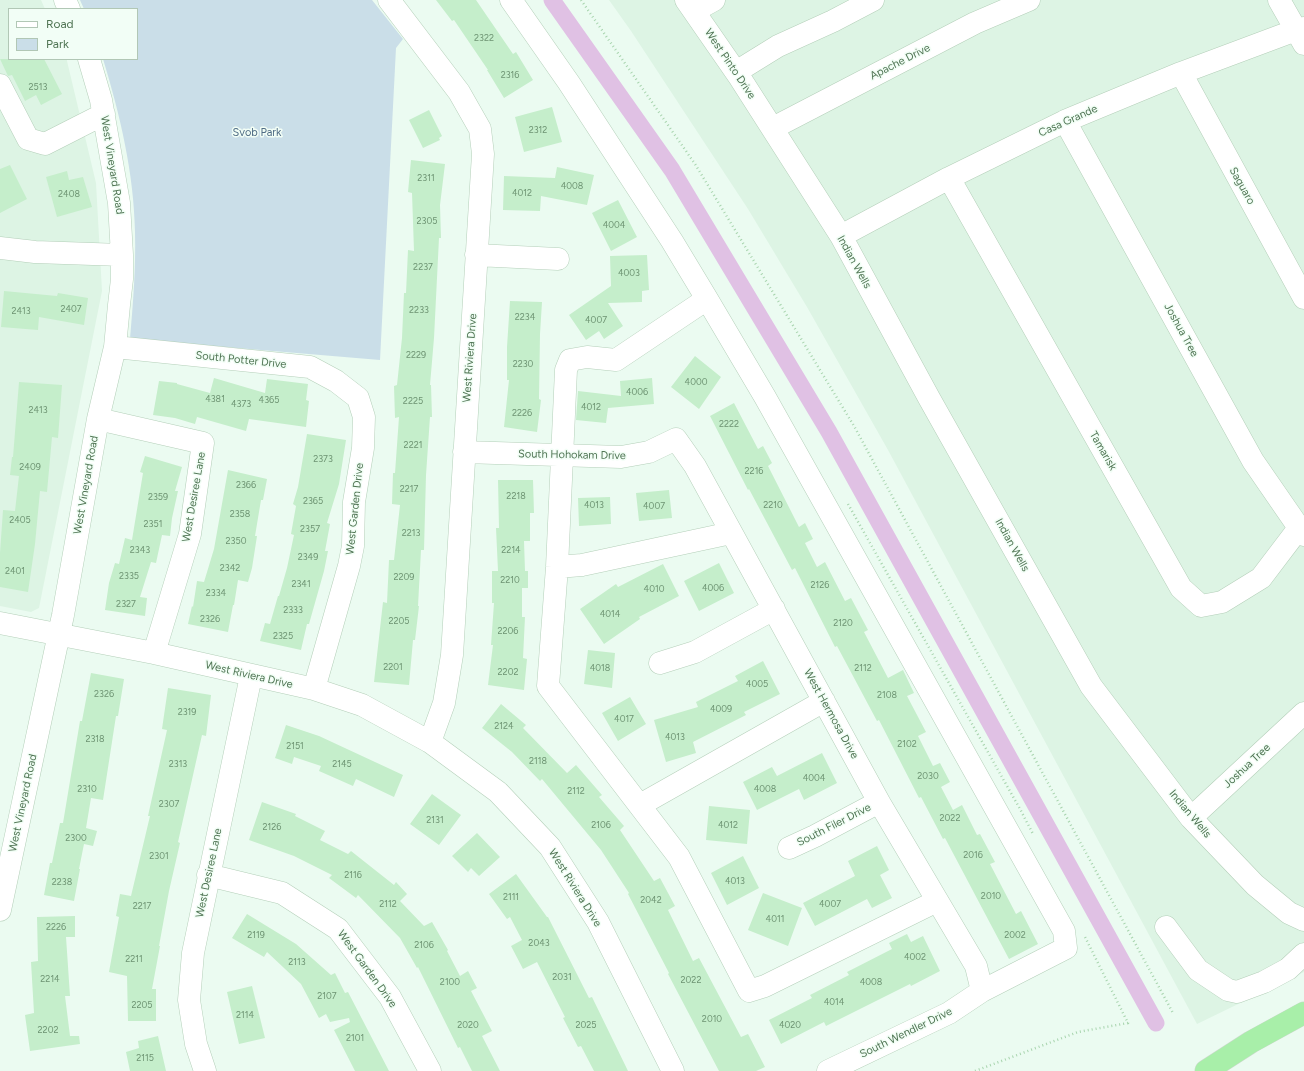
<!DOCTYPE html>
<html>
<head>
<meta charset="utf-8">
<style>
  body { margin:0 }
  #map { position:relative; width:1304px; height:1071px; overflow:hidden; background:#ebfbf1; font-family:Figtree,sans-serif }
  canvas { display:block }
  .legend { position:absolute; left:8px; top:8px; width:130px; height:52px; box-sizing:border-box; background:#f2fef6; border:1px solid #b1c7b5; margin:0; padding:5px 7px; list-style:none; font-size:12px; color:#507554 }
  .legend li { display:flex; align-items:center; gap:8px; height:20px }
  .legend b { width:20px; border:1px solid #b1c7b5 }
</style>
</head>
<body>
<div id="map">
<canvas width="1304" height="1071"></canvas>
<ul class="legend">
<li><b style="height:5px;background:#fff"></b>Road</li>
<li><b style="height:11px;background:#cadee8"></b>Park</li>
</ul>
</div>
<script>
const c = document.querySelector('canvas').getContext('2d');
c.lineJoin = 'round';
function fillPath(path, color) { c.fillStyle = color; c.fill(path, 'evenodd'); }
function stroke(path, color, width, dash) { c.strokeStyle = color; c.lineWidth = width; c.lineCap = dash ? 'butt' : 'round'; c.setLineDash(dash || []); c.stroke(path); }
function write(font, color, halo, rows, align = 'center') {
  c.font = font + ' Figtree,sans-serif'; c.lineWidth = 3; c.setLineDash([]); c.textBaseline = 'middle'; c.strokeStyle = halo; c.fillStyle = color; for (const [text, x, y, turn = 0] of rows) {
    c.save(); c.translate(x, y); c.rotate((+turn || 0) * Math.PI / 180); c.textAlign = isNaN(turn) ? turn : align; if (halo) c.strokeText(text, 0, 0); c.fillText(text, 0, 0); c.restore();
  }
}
fillPath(new Path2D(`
  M0 0H41L45 9H9V59H67V61L96 183 102 291 39 608 31 612 0 606Z
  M609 0H1304V972L1197 1024 888 450 807 307 748 209 631 31Z`), '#ddf4e4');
fillPath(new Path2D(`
  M80 0H372L403 39 396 48 380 360 130 339C133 304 136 268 135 232 134 173 120 115 103 59H137V9H84Z`), '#cadee8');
stroke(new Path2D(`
  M552 0 672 170 829 432 1156 1023`), '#e0c1e4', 17);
fillPath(new Path2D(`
  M436 0H476L513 54 516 52 533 80 504 98 487 70H488L454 20 452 21Z
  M0 59H44L62 94 41 105 36 95 25 101 12 75 8 76Z
  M552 107 562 142 524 152 515 117Z
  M429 110 442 136 439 138 440 140 423 148 409 120Z
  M411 160 445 164 440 205 441 238H439L434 338 430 385H431L432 417H430L426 475 424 550H421L418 606H419L415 640H413L409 685 374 682 383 602 387 603 389 560H394L400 505 392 504 393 473H395L399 417 395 418 394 386 397 385 402 338 404 293H406L408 250 414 251 412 193 408 192Z
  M10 165 27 199 0 213V169Z
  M557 167 594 175 587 205 541 196 540 211 503 210 504 176 555 178Z
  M67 171 69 180 83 177 92 207 57 217 46 177Z
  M618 200 637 237 611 251 592 213Z
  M647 255 649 290 642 291V302L608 303 623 326 604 339 599 331 586 340 569 315 611 286 610 256Z
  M4 291 57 296 58 293 88 298 84 325 39 317 38 330 1 327Z
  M510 301 542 302 540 334 539 399 541 400 537 432 504 427 509 380H507V347Z
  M695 356 721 377 699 409 671 387Z
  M214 378 265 393 267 379 308 384 306 400 309 401 306 427 249 419 246 431 197 417 195 424 175 418 153 415 159 381 177 383V384L210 393Z
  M652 378 654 404 608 408 606 423 576 420 578 391 621 396 620 381Z
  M19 382 62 385 58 438 52 437 47 492 40 491 35 544 28 592 0 587V553L3 510 15 511 19 476 10 475 12 457H13Z
  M734 403 758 449 763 446 772 463 768 466 799 527 805 523 813 539 805 543 817 567 825 562 845 601 851 598 868 630 864 632 888 678 903 670 914 693 907 696 926 732 918 736 933 766 940 763 950 782 941 787 953 810 962 805 977 835 980 834 995 862 990 864 1016 914 1021 911 1038 944 1009 959 945 838 943 839 921 797 919 798 879 720 877 721 837 646 835 647 795 568 792 570 749 489 748 490 710 416Z
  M307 434 346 440 339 484 327 523 330 524 325 551H328L324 571 309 624H307L301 650 260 641 265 623 270 624 278 596H279L287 568 294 535 291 534 296 506 293 504 298 487Z
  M145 456 182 467 175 491H178L172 518 170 536 162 535 156 563 151 562 140 597 147 598 145 616 105 610 109 583 115 563 119 564 125 538 132 540 143 473 140 472Z
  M228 470 267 479 263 500H261L255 536H257L252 568 248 582 238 580 234 605H233L228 632 188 624 192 606 193 607 197 581 204 582 214 549Z
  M498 480H533L534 513H530V541H524L525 571H528V588H522V617H525L523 658 527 659 524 690 488 685 493 645H491L494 603H492V571H498L496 528H499Z
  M669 490 672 518 639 521 636 493Z
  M610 497 611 524 579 526 578 498Z
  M719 563 734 593 699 611 684 581Z
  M663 564 679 596 639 617 640 619 604 644 580 609 616 584 618 587Z
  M588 650 615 653 612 688 584 684Z
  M763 661 780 694 744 712 746 715 693 742 696 753 666 762 654 720 698 707 696 702 738 681 735 676Z
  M91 673 124 679 118 716H116L103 800 91 798 86 828 97 831 93 846 84 844 79 869H80L74 901 44 895 50 863H52L60 823H63L80 721H82Z
  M168 688 211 695 206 736 202 735 178 842 180 843 169 891 159 946H160L152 989H156V1021H128L127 976 109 972 119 917 116 916 120 894 131 896 150 816H148L167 730 162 729Z
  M630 697 646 724 618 741 602 713Z
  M501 704 526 725 523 728 567 773 576 765 602 795 599 797 624 826 620 830 654 881 660 878 675 906 668 910 693 961 699 958 741 1037 748 1034 765 1067 756 1071H719L668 974 669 973 628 894 629 893 601 850 542 779 540 781 512 752 482 728Z
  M286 725 319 736 403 775 394 797 356 779 353 786 319 771 321 766 294 757 292 764 275 758Z
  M822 753 837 783 804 800 799 789 757 810 743 782 772 767 777 776Z
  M432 794 461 815 439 845 410 824Z
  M262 802 296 814 295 816 325 831 320 840 348 854 351 851 394 885 396 882 407 894 400 901 424 926 432 922 448 950 447 951 460 976 468 971 477 988 471 991 492 1031 482 1036 500 1071H472L460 1047 458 1048 418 967 417 968 400 938 358 895 356 898 329 878 332 875 294 856 249 840Z
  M709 806 750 810 747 844 706 840Z
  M477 833 500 857 479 876 471 868 468 872 452 856Z
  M877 846 889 870 880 875 892 898 872 908 867 899 815 926 803 903 855 876 848 861Z
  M743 856 759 888 727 905 711 873Z
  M516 874 547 917H548L589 998 592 997 628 1071H594L581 1046 578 1047 563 1018 565 1017 537 962 523 969 511 946 522 940 510 917 507 919 489 894Z
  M763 893 802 908 788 946 748 930Z
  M247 914 296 944 331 975 335 973 345 993 348 992 389 1071H355L334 1030 350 1022 349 1018 330 1022 326 1014 319 1018 301 984 267 952 264 957 232 938Z
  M75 916V937H66L70 996H65L70 1036H79L80 1044 30 1051 25 1015 34 1013 31 962 38 961 37 917Z
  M907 934 911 942 923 936 940 971 911 986 910 984 826 1026 824 1022 781 1044 769 1020 812 998 810 995 849 975 847 972 892 949 889 943Z
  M252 986 265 1038 239 1044 227 992Z
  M158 1036 166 1071H130L126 1052 139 1048 138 1041Z`), '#c5eecb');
const minor = new Path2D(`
  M65 0 69 9
  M389 0 459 92 480 129 483 154 452 655 444 703 430 742
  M511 0 569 83 672 241 707 299 765 397 1064 931 1066 948 982 991 949 1013 828 1071
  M686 0 740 78 841 236 929 398 1091 686 1191 818 1255 885 1289 913 1304 920
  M1279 0 1304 44
  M694 11 714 0
  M736 72 778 46 833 21 873 0
  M1181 73 1304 298
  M0 85 28 139 45 144 104 114
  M1065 121 1253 461 1304 535
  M773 128 975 23 1029 0
  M949 178 1181 588 1201 606 1222 602 1261 578 1299 528
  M841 236 949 178 1065 121 1181 73 1296 30 1304 28
  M0 248 35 252 122 255
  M476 255 558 259
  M707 299 616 360 587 357 570 360 566 370 557 567 548 686 679 857 749 991 765 986 937 901
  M115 347 310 367 336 381 358 398 364 417 363 448 354 502 353 546 349 566 314 689
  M98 419 203 443 190 534 154 653
  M464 452 621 457 649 452 676 439 695 466 879 802 976 966 982 991
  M557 567 582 565 731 533
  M0 623 154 653 314 689 362 705 430 742 498 792 550 847 598 922 673 1071
  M660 663 695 652 774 609
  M640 805 824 701
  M1191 818 1304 713
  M789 848 815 836 879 802
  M208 875 282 893 338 929 390 997 430 1071
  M0 910 63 615 98 419 115 347 119 305 122 279V255L119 203 101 100 89 59
  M1166 927 1198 970 1228 990 1237 992 1264 982 1288 969 1304 954
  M205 1071 196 1044 189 1000 193 953 251 676`);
const highway = new Path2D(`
  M1206 1071 1251 1042 1304 1013`);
stroke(minor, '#b4cfb9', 23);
stroke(highway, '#ced8cf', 23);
stroke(new Path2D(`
  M581 0 695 164 854 426 1173 1013
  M848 504 1020 809 1033 834
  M975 1071 1078 1032 1128 1023 1084 935`), '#a8d4ae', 2.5, [1, 3]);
stroke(minor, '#fff', 22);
stroke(highway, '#a8efa9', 22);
write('9px', '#6d9372', null, [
  ["2322",484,38],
  ["2316",510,75],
  ["2513",38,87],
  ["2312",538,130],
  ["2311",426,178],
  ["4008",572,186],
  ["4012",522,193],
  ["2408",69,194],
  ["2305",427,221],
  ["4004",614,225],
  ["2237",423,267],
  ["4003",629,273],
  ["2407",71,309],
  ["2233",419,310],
  ["2413",21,311],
  ["2234",525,317],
  ["4007",596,320],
  ["2229",416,355],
  ["2230",523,364],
  ["4000",696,382],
  ["4006",637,392],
  ["4381",215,399],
  ["4365",269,400],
  ["2225",413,401],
  ["4373",241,404],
  ["4012",591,407],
  ["2413",38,410],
  ["2226",522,413],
  ["2222",729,424],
  ["2221",413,445],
  ["2373",323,459],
  ["2409",30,467],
  ["2216",754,471],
  ["2366",246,485],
  ["2217",409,489],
  ["2218",516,496],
  ["2359",158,497],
  ["2365",313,501],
  ["4013",594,505],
  ["2210",773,505],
  ["4007",654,506],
  ["2358",240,514],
  ["2405",20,520],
  ["2351",153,524],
  ["2357",310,529],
  ["2213",411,533],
  ["2350",236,541],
  ["2343",140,550],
  ["2214",511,550],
  ["2349",308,557],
  ["2342",230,568],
  ["2401",15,571],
  ["2335",129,576],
  ["2209",404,577],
  ["2210",510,580],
  ["2341",301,584],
  ["2126",820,585],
  ["4006",713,588],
  ["4010",654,589],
  ["2334",216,593],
  ["2327",126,604],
  ["2333",293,610],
  ["4014",610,614],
  ["2326",210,619],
  ["2205",399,621],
  ["2120",843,623],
  ["2206",508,631],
  ["2325",283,636],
  ["2201",393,667],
  ["4018",600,668],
  ["2112",863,668],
  ["2202",508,672],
  ["4005",757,684],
  ["2326",104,694],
  ["2108",887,695],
  ["4009",721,709],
  ["2319",187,712],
  ["4017",624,719],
  ["2124",504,726],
  ["4013",675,737],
  ["2318",95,739],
  ["2102",907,744],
  ["2151",295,746],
  ["2118",538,761],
  ["2313",178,764],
  ["2145",342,764],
  ["2030",928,776],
  ["4004",814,778],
  ["2310",87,789],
  ["4008",765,789],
  ["2112",576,791],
  ["2307",169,804],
  ["2022",950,818],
  ["2131",435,820],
  ["2106",601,825],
  ["4012",728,825],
  ["2126",272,827],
  ["2300",76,838],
  ["2016",973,855],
  ["2301",159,856],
  ["2116",353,875],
  ["4013",735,881],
  ["2238",62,882],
  ["2010",991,896],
  ["2111",511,897],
  ["2042",651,900],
  ["2112",388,904],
  ["4007",830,904],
  ["2217",142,906],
  ["4011",775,919],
  ["2226",56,927],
  ["2119",256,935],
  ["2002",1015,935],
  ["2043",539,943],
  ["2106",424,945],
  ["4002",915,957],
  ["2211",134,959],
  ["2113",297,962],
  ["2031",562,977],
  ["2214",50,979],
  ["2022",691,980],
  ["2100",450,982],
  ["4008",871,982],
  ["2107",327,996],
  ["4014",834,1002],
  ["2205",142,1005],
  ["2114",245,1015],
  ["2010",712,1019],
  ["2020",468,1025],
  ["2025",586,1025],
  ["4020",790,1025],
  ["2202",48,1030],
  ["2101",355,1038],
  ["2115",145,1058]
]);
write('11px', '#507554', '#f2fef6', [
  ["Apache Drive",900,62,-27],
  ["West Pinto Drive",730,64,56],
  ["Casa Grande",1068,121,-24],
  ["West Vineyard Road",112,165,81],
  ["Saguaro",1242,186,61],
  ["Indian Wells",854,262,61],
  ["Joshua Tree",1181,330,61],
  ["West Riviera Drive",470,358,-86],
  ["South Potter Drive",241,360,6],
  ["Tamarisk",1103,451,60],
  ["South Hohokam Drive",572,455,1],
  ["West Vineyard Road",86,485,-80],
  ["West Desiree Lane",194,497,-80],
  ["West Garden Drive",355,509,-84],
  ["Indian Wells",1012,545,61],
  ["West Riviera Drive",249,675,13],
  ["West Hermosa Drive",831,714,61],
  ["Joshua Tree",1247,766,-43],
  ["West Vineyard Road",23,803,-78],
  ["Indian Wells",1190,814,50],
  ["South Filer Drive",834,825,-27],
  ["West Desiree Lane",209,873,-78],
  ["West Riviera Drive",575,888,58],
  ["West Garden Drive",367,969,54],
  ["South Wendler Drive",906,1033,-26]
]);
write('11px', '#4f6c85', '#f2fef6', [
  ["Svob Park",257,133]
]);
</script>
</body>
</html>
